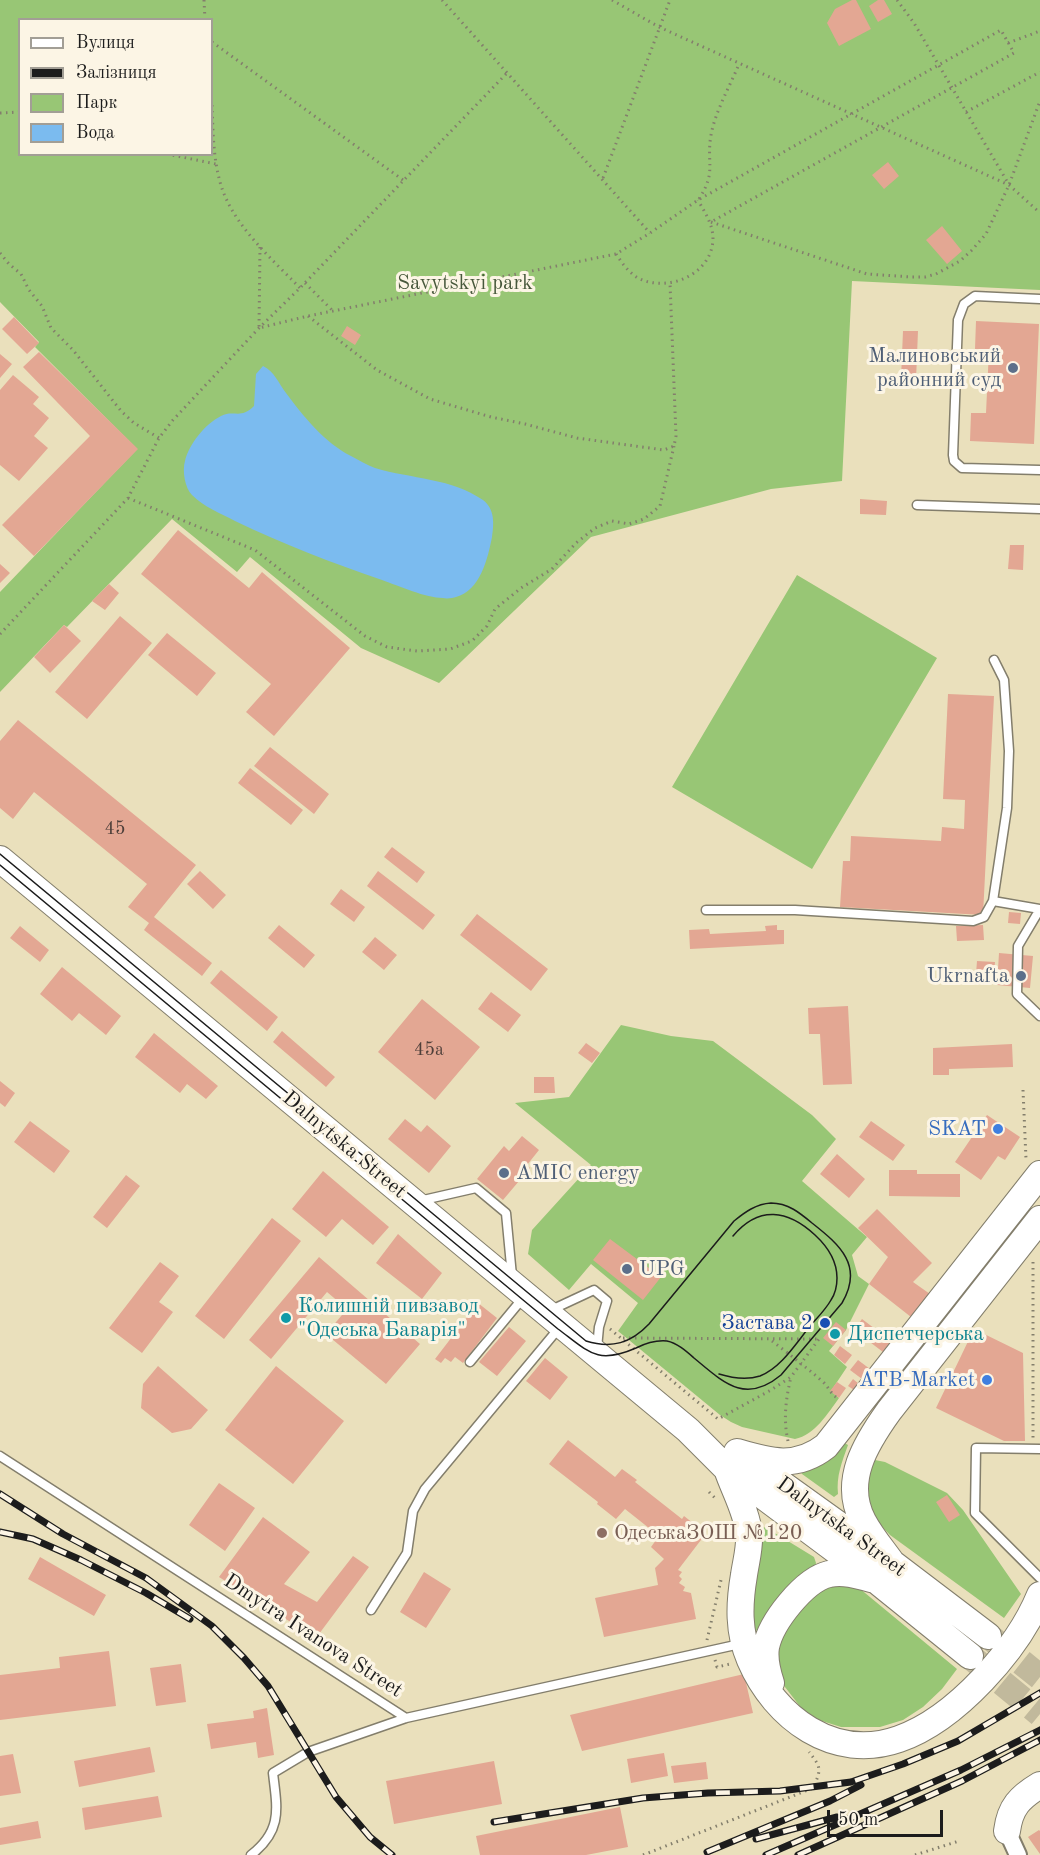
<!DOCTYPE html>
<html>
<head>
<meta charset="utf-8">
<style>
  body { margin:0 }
  #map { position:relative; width:1040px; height:1855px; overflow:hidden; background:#eae0bc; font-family:"Old Standard TT",serif }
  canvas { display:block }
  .legend { position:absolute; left:18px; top:18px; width:195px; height:138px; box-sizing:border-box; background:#fcf5e5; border:2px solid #a29e95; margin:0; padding:8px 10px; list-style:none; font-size:18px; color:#1c1c1c }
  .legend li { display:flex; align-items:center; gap:12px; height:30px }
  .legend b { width:30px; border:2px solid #a29e95 }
  .scale { position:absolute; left:827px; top:1810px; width:116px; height:27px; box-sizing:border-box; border:3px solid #1c1c1c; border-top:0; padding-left:8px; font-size:18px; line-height:21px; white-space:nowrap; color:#1c1c1c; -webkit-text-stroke:4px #fcf5e5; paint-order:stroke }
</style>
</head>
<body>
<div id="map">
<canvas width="1040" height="1855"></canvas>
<ul class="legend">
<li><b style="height:8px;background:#fff"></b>Вулиця</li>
<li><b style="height:8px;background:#1c1c1c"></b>Залізниця</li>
<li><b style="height:16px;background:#98c675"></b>Парк</li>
<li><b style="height:16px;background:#7bbbef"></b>Вода</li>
</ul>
<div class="scale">50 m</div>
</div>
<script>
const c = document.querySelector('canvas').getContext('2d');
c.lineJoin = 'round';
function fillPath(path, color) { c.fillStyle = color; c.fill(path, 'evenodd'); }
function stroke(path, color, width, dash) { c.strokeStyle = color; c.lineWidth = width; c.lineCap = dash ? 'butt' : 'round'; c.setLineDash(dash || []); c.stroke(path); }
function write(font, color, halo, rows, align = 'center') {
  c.font = font + ' "Old Standard TT",serif'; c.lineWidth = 6; c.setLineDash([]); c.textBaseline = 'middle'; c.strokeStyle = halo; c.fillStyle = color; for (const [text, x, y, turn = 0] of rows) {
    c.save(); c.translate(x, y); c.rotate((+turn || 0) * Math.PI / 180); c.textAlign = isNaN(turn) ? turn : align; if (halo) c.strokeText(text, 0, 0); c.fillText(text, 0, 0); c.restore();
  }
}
fillPath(new Path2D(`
  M0 0H1040V290L852 281 842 481 771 489 591 537 439 683 361 648 250 557 237 572 172 519 67 627 64 625 0 692V592L137 449 35 347 39 342 0 302ZM20 20H212V154H20Z
  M797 575 937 658 812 869 672 787Z
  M621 1025 671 1036 713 1041 812 1115 836 1139 802 1181 867 1237 852 1255 858 1276 869 1284 846 1330 829 1351 847 1367 831 1391 839 1398C828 1413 815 1435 795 1439L742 1427 731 1422 720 1415 618 1331 638 1303 591 1264 569 1290 528 1254 532 1230 591 1165 515 1103 569 1097Z
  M841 1441 848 1445C842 1462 836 1476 838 1494L834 1497 802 1474 801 1472Z
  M875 1460 885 1462 947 1493 963 1510 1021 1594 1004 1618 890 1535C866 1511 863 1494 871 1462Z
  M765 1527 814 1557 816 1563 815 1567 769 1611 755 1633 748 1616 759 1532Z
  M853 1583 957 1669 942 1689 923 1707 903 1720 880 1727H841L819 1720 802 1709 778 1678V1635L790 1618 823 1587Z`), '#98c675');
fillPath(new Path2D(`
  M263 366C274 371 279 384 286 393 303 416 325 443 351 456 359 460 367 465 375 468 412 479 451 478 483 500 495 509 494 524 492 537 488 558 480 591 456 597 453 598 447 599 443 598 426 598 399 586 382 580 332 563 283 544 235 521 220 513 204 507 192 495 185 488 182 471 185 461 189 444 205 424 221 416 234 409 240 420 254 406L256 374Z`), '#7bbbef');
fillPath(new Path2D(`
  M852 0H856L871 29 839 46 827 23 835 9Z
  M878 0H884L892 14 878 22 869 6Z
  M888 162 899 176 884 189 872 175Z
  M942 226 962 251 947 264 926 240Z
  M14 317 39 343 27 354 2 329Z
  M976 321 1039 324 1034 444 970 441 971 413H986L989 350 975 349Z
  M347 326 361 335 355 345 341 336Z
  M903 331H918L916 380 901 379Z
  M39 352 138 449 34 556 2 525 90 436 23 367Z
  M0 354 12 364 0 378Z
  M13 375 39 397 33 404 49 418 34 436 48 448 19 481 0 465V390Z
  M860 499 887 501 886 515 860 514Z
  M178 530 249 588 262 572 350 648 274 736 246 712 271 684 141 574Z
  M1010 545H1024L1023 570 1008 569Z
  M0 564 10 573 0 583Z
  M109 584 119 593 105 610 92 601Z
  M120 616 152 643 87 719 55 692Z
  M64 625 81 641 50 673 34 657Z
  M167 633 216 673 197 696 148 655Z
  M948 694 994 696 983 915 840 907 843 861H850L851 836 941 841 942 827 964 829 965 800 943 799Z
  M18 720 196 865 154 917 212 963 202 976 144 930 149 923 128 907 147 884 34 792 13 819 0 808V741Z
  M270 747 329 794 314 814 254 766Z
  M250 768 303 810 291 825 238 783Z
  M392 847 425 872 417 883 384 857Z
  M200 871 226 895 213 909 187 884Z
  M378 871 435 915 423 930 367 886Z
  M341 889 365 907 354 922 330 904Z
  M1009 912 1021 913 1020 924 1008 923Z
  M477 914 548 969 531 991 460 935Z
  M279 925 315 955 304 968 268 938Z
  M777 925V930H784V944L690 949 689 930 709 929 710 934 766 931 765 926Z
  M983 925 984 940 957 941 956 926Z
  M20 926 49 950 40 962 10 938Z
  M375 937 397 955 384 970 362 952Z
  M999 953 1033 956 1030 988 997 985Z
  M977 961 995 962 994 975 976 974Z
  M62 967 121 1016 106 1035 79 1013 72 1021 40 994Z
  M221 970 278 1017 267 1031 210 983Z
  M491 992 521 1015 508 1032 478 1009Z
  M422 999 480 1047 435 1100 378 1052Z
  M848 1006 852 1084 823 1085 820 1034H809L808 1008Z
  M282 1031 335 1077 326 1087 273 1042Z
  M154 1033 218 1086 206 1099 187 1084 180 1093 135 1057Z
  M586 1043 600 1053 592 1063 578 1053Z
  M1012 1044 1013 1067 949 1069V1075H933V1048Z
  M534 1077H554L555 1093H534Z
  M0 1081 15 1093 5 1107 0 1103Z
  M987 1115 1020 1137 1005 1160 998 1156 981 1180 955 1162Z
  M405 1119 421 1132 427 1125 451 1146 429 1173 388 1139Z
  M30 1121 70 1151 54 1173 14 1142Z
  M871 1121 905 1145 893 1161 859 1137Z
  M522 1136 539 1150 527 1165 530 1168 503 1200 477 1179 504 1146 509 1151Z
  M837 1154 865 1179 849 1198 820 1174Z
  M889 1170H917V1174H960V1197L889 1196Z
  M323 1171 389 1227 373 1245 342 1219 326 1237 292 1209Z
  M126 1175 140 1186 107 1228 93 1217Z
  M877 1209 932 1263 913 1282 930 1294 911 1317 869 1284 888 1257 858 1228Z
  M272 1218 301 1241 224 1339 195 1316Z
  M398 1234 442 1273 422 1299 376 1263Z
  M610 1239 661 1277 643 1300 593 1260Z
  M319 1257 420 1344 386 1384 326 1334 347 1309 327 1292 271 1359 249 1340Z
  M160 1262 179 1276 159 1302 173 1312 142 1353 109 1328Z
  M478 1303 497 1318 463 1363 455 1357 451 1362 445 1358 441 1363 435 1359Z
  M862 1319 891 1341 883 1352 854 1330Z
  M836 1322 846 1330 833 1346 823 1338Z
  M509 1327 526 1341 497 1376 479 1362Z
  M974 1329 1023 1353 1025 1441H1004L936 1408Z
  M840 1346 852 1355 845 1364 834 1355Z
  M545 1358 568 1377 550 1400 526 1381Z
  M858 1360 870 1369 862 1379 850 1370Z
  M158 1366 208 1410 191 1429 172 1433 141 1408 143 1384Z
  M276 1366 344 1421 293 1484 225 1430Z
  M853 1379 859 1384 854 1390 848 1386Z
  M837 1382 846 1388 839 1398 830 1391Z
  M568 1440 615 1477 622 1469 637 1480 635 1482 682 1519 684 1516 703 1531 701 1534 704 1536 678 1570 682 1572 679 1576 682 1579 679 1583 685 1587 683 1591 691 1593 696 1619 604 1637 595 1598 658 1585 655 1568 664 1559 651 1547 659 1536 625 1509 616 1519 597 1504 598 1502 549 1464Z
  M219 1483 255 1508 225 1551 189 1525Z
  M947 1495 960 1515 949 1522 936 1502Z
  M263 1517 310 1552 284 1584 317 1602 353 1556 369 1567 316 1638 219 1577Z
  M40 1557 106 1595 94 1616 28 1579Z
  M424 1572 451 1589 426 1628 400 1612Z
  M109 1651 116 1706 0 1720V1675L60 1668 59 1657Z
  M181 1664 186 1702 156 1706 150 1668Z
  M744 1674 753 1713 582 1751 570 1715Z
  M267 1708 274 1755 258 1758 256 1742 211 1749 207 1724 254 1718 253 1711Z
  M150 1747 155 1772 79 1787 74 1761Z
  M664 1753 668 1776 631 1783 627 1759Z
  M13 1754 21 1793 0 1796V1756Z
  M494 1761 502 1804 394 1824 386 1781Z
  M706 1762 708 1779 674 1783 671 1766Z
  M158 1796 162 1817 85 1830 82 1808Z
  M620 1807 628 1847 586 1855H480L476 1836Z
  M38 1821 41 1838 0 1845V1828Z
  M1039 1830 1040 1831V1854L1028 1837Z`), '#e3a793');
stroke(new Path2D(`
  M991 1638 1040 1677
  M972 1658 1040 1714`), '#c1b99c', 26, [26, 13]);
const lane = new Path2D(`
  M1040 299 975 296 964 304 958 320 953 455 954 461 962 468 1040 470
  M917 505 1040 509
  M993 901 1040 909 1018 946 1017 994 1040 1016
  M706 910H795L973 921 984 917 993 901 1007 808 1009 751 1004 680 994 660
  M419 1201 476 1188 506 1213 512 1276
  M549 1311 594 1290 607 1301 599 1327 597 1348
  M470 1362 523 1298
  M1040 1449 976 1448 975 1513 1040 1578
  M0 1456 406 1718
  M371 1610 407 1553 413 1511 425 1489 559 1328
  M251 1855C283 1830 277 1808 273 1773L308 1752 406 1718 740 1644`);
const street = new Path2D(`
  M1007 1831 1018 1855`);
const primary = new Path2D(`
  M0 859 688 1430 727 1469 877 1581 970 1656
  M737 1452C770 1462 797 1469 826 1446L1040 1174
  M747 1459 892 1563 988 1636
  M727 1469C734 1490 747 1512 749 1534 750 1548 746 1561 744 1575 739 1604 738 1632 750 1660 775 1718 834 1762 899 1739 956 1719 1018 1649 1040 1595
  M892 1563C882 1549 871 1536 863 1521 842 1481 866 1443 889 1411L1040 1219
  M771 1683C767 1671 764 1660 766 1647 771 1622 804 1580 829 1574 843 1571 857 1575 871 1579
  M1007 1831C1010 1807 1020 1797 1040 1785`);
stroke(lane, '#837e6c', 11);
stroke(street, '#837e6c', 20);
stroke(primary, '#837e6c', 28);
stroke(new Path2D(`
  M204 0 205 20
  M442 0 650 233
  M612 0 659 27 1009 185 1040 213
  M897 0 914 23 1008 183
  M212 42 403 180
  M1008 43 1040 31
  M212 105C213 129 213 154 219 178 229 222 270 257 300 288
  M966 112 1040 72
  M0 113 20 112
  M167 154 216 164
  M603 178 670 0
  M699 199C717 171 706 163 711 135 715 112 730 86 739 64
  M711 222 867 274 912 277H925L936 274 960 261 972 250 986 234 1009 185 1040 101
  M260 247 259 328 308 316 616 254 650 233 698 200 1001 30 1014 53 711 222
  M0 253 9 264 21 274 29 290 42 306 51 328 73 350 121 411 134 423 159 438
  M616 254C622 263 628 272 638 278 667 293 712 275 713 239 713 224 705 213 698 200
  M305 283 333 311
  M308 316 377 370 430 399 491 417 525 424 577 438 664 450 674 446 676 436 670 283
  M128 498 255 550 365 636 387 647 417 651 450 649 472 641 487 626 495 609 521 588 552 569 576 543 595 528 612 521 629 524 644 519 660 506 674 446
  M0 634 128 498 159 438 173 420 259 328 300 288 507 73
  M1023 1090 1026 1159
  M1033 1262V1438
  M610 1329 718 1419 771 1390 791 1377 819 1339
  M623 1338 819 1339
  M772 1341C789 1354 806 1367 822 1381 829 1387 830 1394 839 1399
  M788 1441C783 1419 786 1398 791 1377
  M709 1492 716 1499
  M707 1640 721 1580
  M715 1660 717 1667 730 1664
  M643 1855 813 1788C821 1770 822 1768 809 1752
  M915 1855 959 1841`), '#837e6c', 3, [1.5, 4.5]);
stroke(lane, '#fff', 8);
stroke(street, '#fff', 16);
stroke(primary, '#fff', 26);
stroke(new Path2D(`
  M0 854 586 1341C612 1349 631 1343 649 1324L734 1221C745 1212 756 1204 771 1203 788 1203 800 1213 812 1223 840 1245 864 1266 842 1303L781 1375C745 1405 723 1382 694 1358 686 1351 677 1343 667 1341 656 1340 646 1343 636 1348 597 1365 589 1352 558 1329L0 865
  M719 1374C732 1378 747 1380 760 1376 782 1367 796 1343 811 1325 818 1317 826 1309 831 1300 835 1294 837 1286 837 1278 837 1260 828 1247 815 1235 788 1210 759 1205 733 1236`), '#1c1c1c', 1.5);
const rail = new Path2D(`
  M0 1494 63 1534 146 1578 212 1626 244 1658 268 1686 336 1797 370 1837 392 1855
  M0 1532 33 1539 81 1560 146 1593 190 1619
  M494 1822 643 1798 708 1793 780 1791 851 1782 903 1764 958 1741 1040 1693
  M756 1839 837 1817
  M707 1852 830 1801 861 1785
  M766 1855 961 1770 1040 1730
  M798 1855 962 1781 1040 1740`);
stroke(rail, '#1c1c1c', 7);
stroke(rail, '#fcf5e5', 4.5, [14]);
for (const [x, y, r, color] of [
  [1013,368,6,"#5c6f8a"],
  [1021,976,6,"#5c6f8a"],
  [998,1129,6,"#3f7fe0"],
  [504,1173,6,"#5c6f8a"],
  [627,1269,6,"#5c6f8a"],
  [286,1318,6,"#0f9aa8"],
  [825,1323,6,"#1a4fb4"],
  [835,1334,6,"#0f9aa8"],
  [987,1380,6,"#3f7fe0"],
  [602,1533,6,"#8d6e63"]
]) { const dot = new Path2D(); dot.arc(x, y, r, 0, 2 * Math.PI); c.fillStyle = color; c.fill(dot); stroke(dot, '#fcf5e5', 2); }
write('18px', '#4e3f3a', null, [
  ["45",115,829],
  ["45а",429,1050]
]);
write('21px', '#47583b', '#fcf5e5', [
  ["Savytskyi park",465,283]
]);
write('21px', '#4e5e75', '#fcf5e5', [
  ["Малиновський",1001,356],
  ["районний суд",1001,380],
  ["Ukrnafta",1009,976],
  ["AMIC energy",516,1173,"left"],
  ["UPG",639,1269,"left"]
], 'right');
write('21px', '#366cbe', '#fcf5e5', [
  ["SKAT",986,1129],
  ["ATB-Market",975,1380]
], 'right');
write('21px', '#1c1c1c', '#fcf5e5', [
  ["Dalnytska Street",344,1145,40],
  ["Dalnytska Street",841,1527,36],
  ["Dmytra Ivanova Street",313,1636,33]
]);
write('21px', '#0d838f', '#fcf5e5', [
  ["Колишній пивзавод",298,1306],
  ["\"Одеська Баварія\"",298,1330],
  ["Диспетчерська",847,1334]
], 'left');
write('21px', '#164399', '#fcf5e5', [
  ["Застава 2",813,1323]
], 'right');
write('21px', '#785e54', '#fcf5e5', [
  ["ОдеськаЗОШ №120",614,1533]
], 'left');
</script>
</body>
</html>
